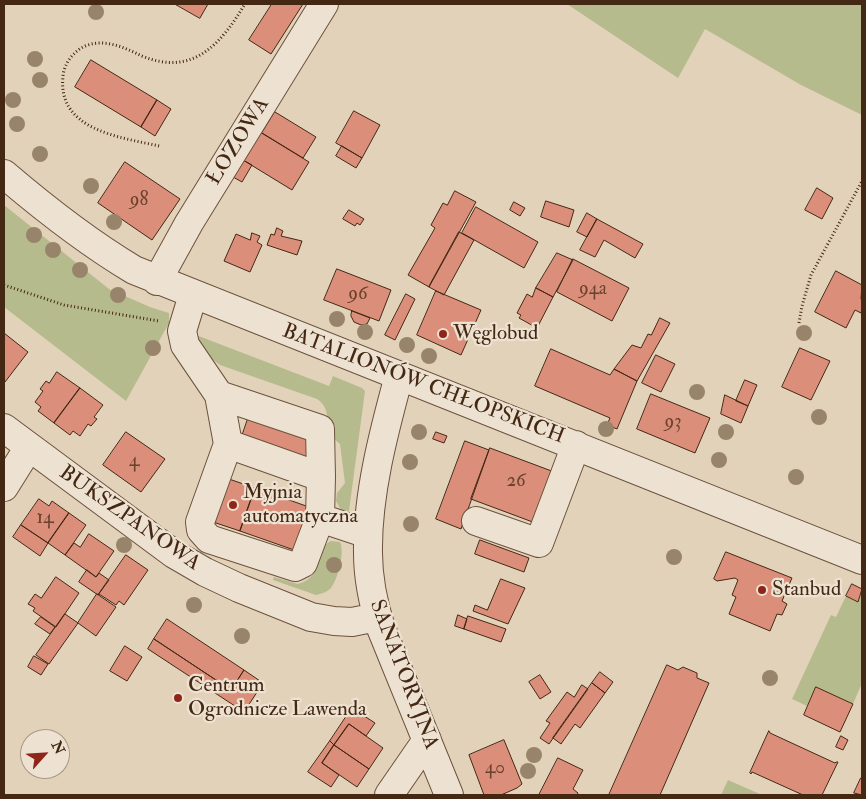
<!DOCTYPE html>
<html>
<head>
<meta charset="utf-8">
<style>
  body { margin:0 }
  #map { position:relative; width:866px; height:799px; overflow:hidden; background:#e3d2ba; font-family:"IM FELL Double Pica",serif }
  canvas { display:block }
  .frame { position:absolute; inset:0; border:5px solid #442813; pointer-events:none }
  .north { position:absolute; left:20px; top:729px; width:50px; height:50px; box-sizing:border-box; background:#ede2d2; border:1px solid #a99886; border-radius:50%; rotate:64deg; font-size:14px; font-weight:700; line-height:20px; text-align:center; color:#442813 }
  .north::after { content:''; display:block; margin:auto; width:18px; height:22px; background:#8f2418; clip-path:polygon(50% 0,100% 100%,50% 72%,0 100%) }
</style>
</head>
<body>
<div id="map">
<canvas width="866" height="799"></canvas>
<div class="frame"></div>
<div class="north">N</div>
</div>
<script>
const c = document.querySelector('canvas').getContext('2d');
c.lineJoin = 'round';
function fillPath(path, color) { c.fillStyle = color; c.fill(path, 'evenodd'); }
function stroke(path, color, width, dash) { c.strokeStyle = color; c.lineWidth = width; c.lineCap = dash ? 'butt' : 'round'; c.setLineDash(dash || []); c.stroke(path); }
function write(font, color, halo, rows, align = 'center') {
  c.font = font + ' "IM FELL Double Pica",serif'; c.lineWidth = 4.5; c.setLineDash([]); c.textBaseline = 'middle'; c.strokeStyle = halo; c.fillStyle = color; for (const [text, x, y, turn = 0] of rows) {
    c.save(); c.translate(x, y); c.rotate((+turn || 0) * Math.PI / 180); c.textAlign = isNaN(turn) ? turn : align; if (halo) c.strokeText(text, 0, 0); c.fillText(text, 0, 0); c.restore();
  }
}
fillPath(new Path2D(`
  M567 4H862V115L801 85 705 29 678 78Z
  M4 205 109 289 150 307 169 313V323L126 401 4 307Z
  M196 335 329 386 333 376 362 388 365 391 349 511 341 510 336 501 337 493 345 483 340 444 326 432C328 419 329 407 317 399L220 365C210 358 200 348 196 335Z
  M331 541 340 542C345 552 338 579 331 588 327 592 321 594 316 595L273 580 274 577 298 584C326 576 313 549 331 541Z
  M862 592V683L853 704 816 687 807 706 792 699 831 615 836 617 846 596 858 602Z
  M728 780 762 795H721Z`), '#b6bb8d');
const building = new Path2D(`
  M175 4H208L200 18Z
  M272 4H303L271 54 249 40Z
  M91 60 157 100 141 127 75 87Z
  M157 100 171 109 155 136 141 127Z
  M354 111 380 125 362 158 336 143Z
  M275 112 316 137 303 158 262 133Z
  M260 132 309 162 292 190 243 160Z
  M342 146 362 158 356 168 336 156Z
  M243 160 252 165 242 182 233 177Z
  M125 162 180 199 152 240 98 203Z
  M817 188 833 198 822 219 805 210Z
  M455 191 476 202 429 287 408 275 435 228 431 225 443 203 447 205Z
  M546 201 574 210 569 227 541 217Z
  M514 202 525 208 520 216 510 210Z
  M476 207 538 242 524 268 462 233Z
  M349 210 364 219 360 225 357 223 355 226 343 219Z
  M587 213 597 219 587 237 577 232Z
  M597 219 643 244 635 258 604 240 595 257 580 250Z
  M277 228 283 231 281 236 302 241 297 255 267 245 271 234 274 235Z
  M459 232 474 240 444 295 429 287Z
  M252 233 260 236 257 242 262 245 250 272 224 261 236 234 250 240Z
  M557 253 573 260 553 297 536 288Z
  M573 259 629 288 612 321 557 292Z
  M337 269 391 290 379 321 324 300Z
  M836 271 862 285 861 299H862V309L861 313 855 310 846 328 815 312Z
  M536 288 553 297 537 328 519 318 521 315 517 313 527 294 532 297Z
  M436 291 481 310 461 355 417 335Z
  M406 294 415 299 395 340 385 335Z
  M352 311 370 318 367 324 361 325 354 322 351 316Z
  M660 318 670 323 637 381 614 369 632 345 641 348 648 334 651 335Z
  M4 333 28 352 5 382 4 381Z
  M800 348 830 361 811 400 782 387Z
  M551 349 610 375 614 369 637 381 617 429 607 425 610 418 535 386Z
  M656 355 675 364 661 392 642 383Z
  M57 372 80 388 54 423 38 411 41 407 35 402 43 391 40 389 46 381 49 383Z
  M745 380 757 385 748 406 736 401Z
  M80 388 103 405 94 417 97 419 91 426 88 424 80 436 73 431 70 435 54 423Z
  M651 394 710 418 695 453 637 429Z
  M725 395 748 406 741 423 721 414Z
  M251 410 328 436 317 469 240 442Z
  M126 432 165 459 141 492 103 465Z
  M436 432 447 436 444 443 433 439Z
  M465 441 489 450 461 529 436 519Z
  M490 448 557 473 538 524 471 499Z
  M226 478 255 488 240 531 210 521Z
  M255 488 309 507 294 550 240 531Z
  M39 499 49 506 52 501 69 513 48 543 21 525Z
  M69 513 86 525 65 555 48 543Z
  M21 525 48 543 40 556 13 537Z
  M89 534 114 551 96 577 65 555 74 543 80 547Z
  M480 540 529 558 524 572 475 554Z
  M726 552 792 578 782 601 787 604 782 615 777 614 770 631 729 614 736 597 732 595 738 580 735 578 717 581 714 579Z
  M126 555 148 570 124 605 119 601 116 605 99 594Z
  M87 570 96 577 99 573 109 580 98 595 79 582Z
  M56 577 79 593 56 627 33 611 35 608 28 604 35 594 41 598Z
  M501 579 525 588 508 624 473 611 475 605 487 610Z
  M852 584 862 589 858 602 846 596Z
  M97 594 116 607 96 636 78 623Z
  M65 614 78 623 49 664 36 655Z
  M458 615 467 619 464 629 455 626Z
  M468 616 506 629 501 642 464 629Z
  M41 617 55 627 50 634 35 624Z
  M167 619 244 670 231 690 154 639Z
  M154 639 231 690 244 670 263 683 244 712 148 649Z
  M125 646 142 657 127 681 110 671Z
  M34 656 48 664 41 675 28 667Z
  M667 665 678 670 683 667 697 673V678L709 683 660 795H609Z
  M600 672 613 682 605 693 592 683Z
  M540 675 551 692 540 699 529 682Z
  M592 683 605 693 580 728 575 724 561 744 553 738Z
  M582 685 588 689 549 744 540 738 550 723 546 721 567 692 574 697Z
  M816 687 853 704 840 732 804 715Z
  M352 708 375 723 366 736 349 724 334 745 330 741Z
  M349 724 383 748 369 769 334 745Z
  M769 731 770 733 835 763 836 762H838L822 795H803L752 772 751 774 750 773Z
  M841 736 848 740 843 750 836 747Z
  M504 740 522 784 517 788 501 795H484L469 755Z
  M330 741 334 745 322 763 339 775 331 787 308 772Z
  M334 745 369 769 357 787 322 763Z
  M558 758 583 770 573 789 578 793 577 795H539Z
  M861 778H862V795L854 793Z`);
fillPath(building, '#db8f7a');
stroke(building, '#442813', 1);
const minor = new Path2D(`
  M4 174C45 209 87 242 134 270L862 560
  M157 281 189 223 324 4
  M193 295 182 331 185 345 219 395 228 444 321 477 320 518 368 534
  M399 376C384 431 367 495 368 553 368 578 373 603 381 628L449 795
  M219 395 320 429 321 477
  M4 428 174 554 205 572 239 588 311 617 334 621 352 622 377 617
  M228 444 200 522 201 530 209 539 295 567 303 563 320 518
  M4 487 29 447
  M476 521 539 543 576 445
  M389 795 427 740`);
stroke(minor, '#6c523d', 30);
stroke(new Path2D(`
  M159 146C119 137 57 130 63 76 64 63 75 49 88 45 107 39 125 48 142 56 193 77 221 44 245 4
  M4 285 64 305 159 321
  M799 323 802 306 811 275 862 181`), '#442813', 3, [1, 2.5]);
stroke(minor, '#ede2d2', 28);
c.fillStyle = '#98846b';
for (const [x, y] of [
  [96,12],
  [35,59],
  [40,80],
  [13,100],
  [17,124],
  [40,154],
  [91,186],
  [114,222],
  [34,235],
  [53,250],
  [80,270],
  [118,295],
  [337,319],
  [365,332],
  [804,333],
  [407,345],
  [153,348],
  [429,356],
  [697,392],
  [819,417],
  [606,429],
  [419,432],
  [726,432],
  [719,460],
  [410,462],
  [796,477],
  [411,524],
  [124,545],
  [674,557],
  [334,565],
  [194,605],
  [242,636],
  [770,678],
  [534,755],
  [528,771]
]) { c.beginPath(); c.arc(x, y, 8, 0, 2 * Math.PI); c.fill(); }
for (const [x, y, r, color] of [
  [443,334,5,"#8f2418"],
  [233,505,5,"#8f2418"],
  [762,590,5,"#8f2418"],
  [178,698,5,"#8f2418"]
]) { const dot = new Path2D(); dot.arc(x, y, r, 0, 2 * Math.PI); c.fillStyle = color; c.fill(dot); stroke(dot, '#ede2d2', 2); }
write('19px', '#6a422d', null, [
  ["98",139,201],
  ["94a",593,290],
  ["96",358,295],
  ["93",673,423],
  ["4",134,462],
  ["26",516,482],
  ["14",45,519],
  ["40",495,769]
]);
write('21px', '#442813', '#ede2d2', [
  ["ŁOZOWA",239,142,-58],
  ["BATALIONÓW CHŁOPSKICH",423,385,21],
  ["BUKSZPANOWA",129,519,35],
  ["SANATORYJNA",403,675,69]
]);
write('21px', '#442813', '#ede2d2', [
  ["Węglobud",453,334],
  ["Myjnia",243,493],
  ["automatyczna",243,517],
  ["Stanbud",772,590],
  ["Centrum",188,686],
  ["Ogrodnicze Lawenda",188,710]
], 'left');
</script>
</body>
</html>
